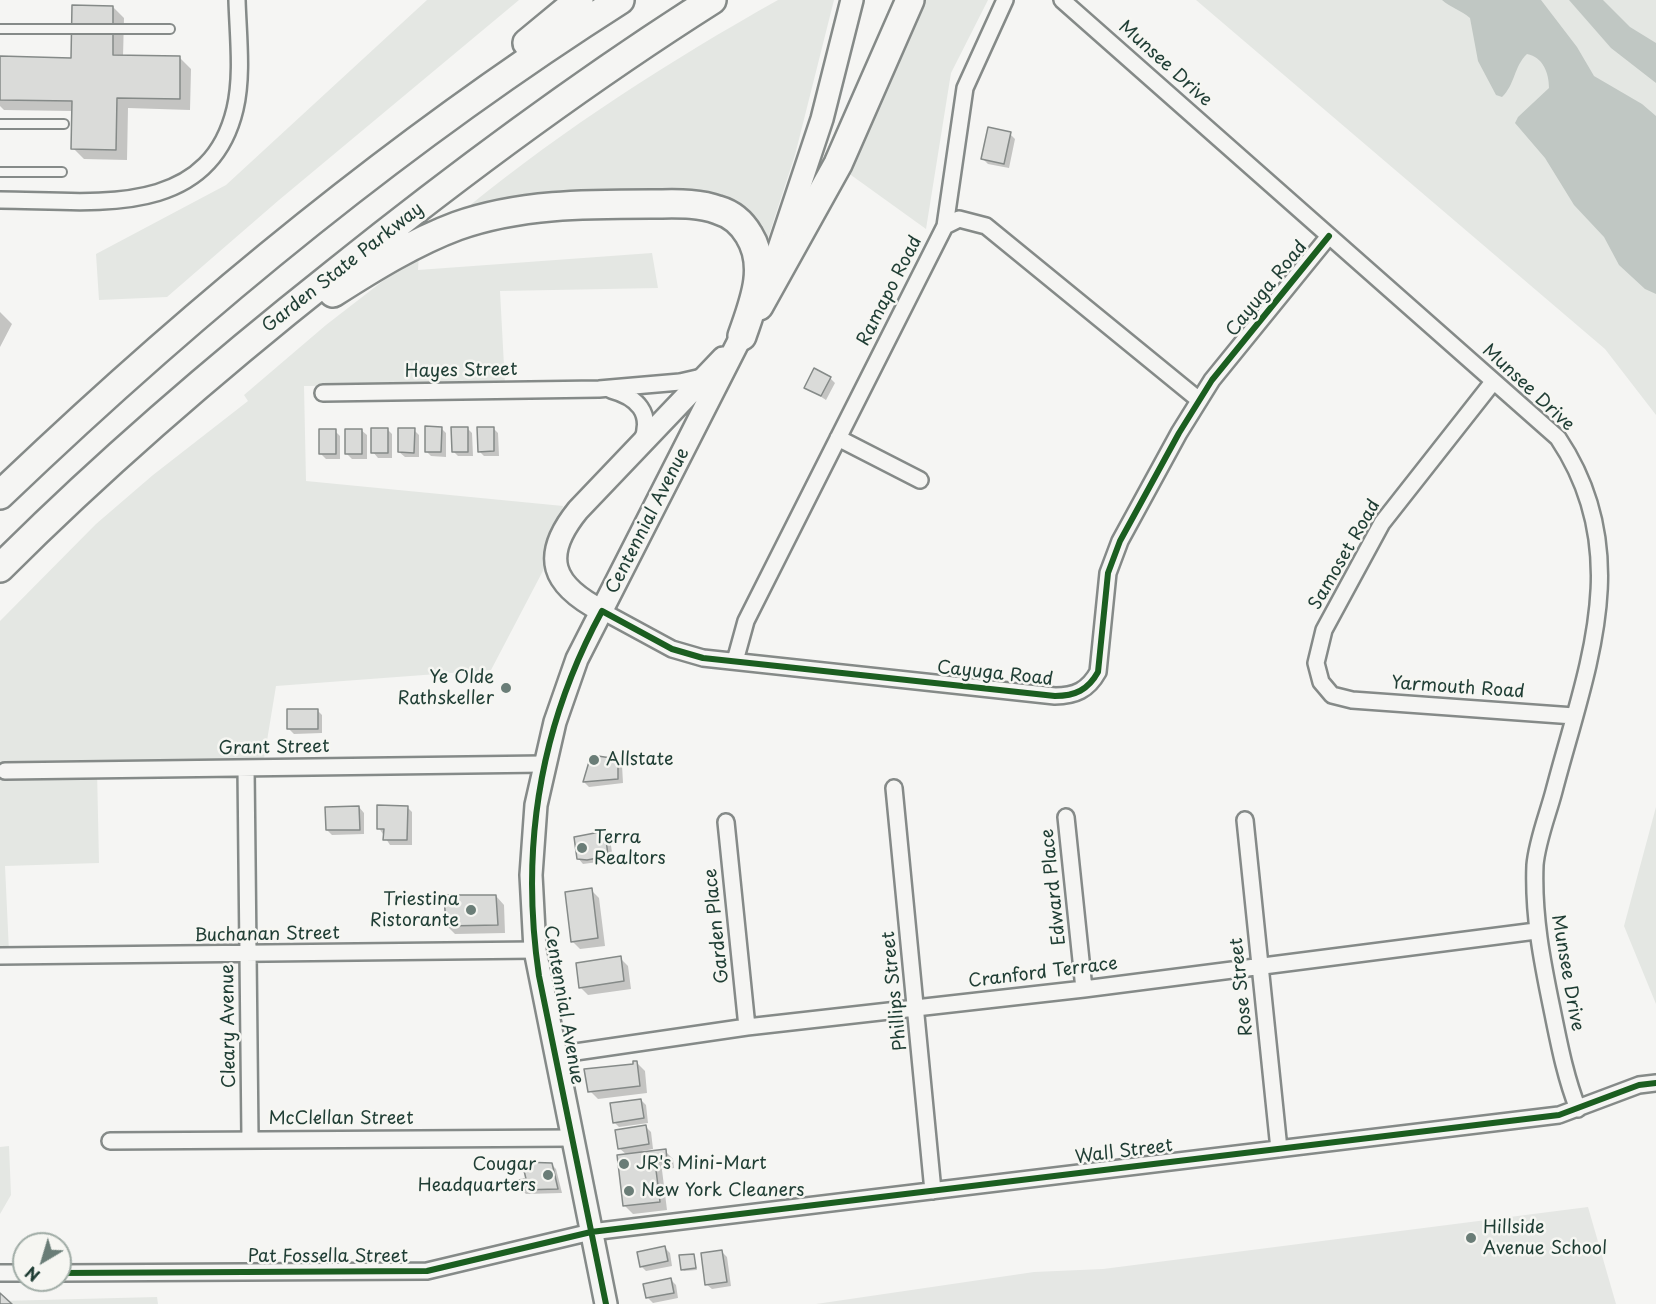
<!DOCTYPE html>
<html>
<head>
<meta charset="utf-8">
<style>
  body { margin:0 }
  #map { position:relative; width:1656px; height:1304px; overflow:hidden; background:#f5f5f3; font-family:"Playpen Sans",sans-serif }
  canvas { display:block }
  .north { position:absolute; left:12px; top:1232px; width:60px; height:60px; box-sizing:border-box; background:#f6f6f2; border:2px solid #a0aca6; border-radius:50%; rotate:218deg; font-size:16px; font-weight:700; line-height:24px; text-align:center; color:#1f3d34 }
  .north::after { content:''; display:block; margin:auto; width:21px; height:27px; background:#6a7d77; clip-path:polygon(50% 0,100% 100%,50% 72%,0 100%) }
</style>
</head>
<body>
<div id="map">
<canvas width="1656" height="1304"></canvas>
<div class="north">N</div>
</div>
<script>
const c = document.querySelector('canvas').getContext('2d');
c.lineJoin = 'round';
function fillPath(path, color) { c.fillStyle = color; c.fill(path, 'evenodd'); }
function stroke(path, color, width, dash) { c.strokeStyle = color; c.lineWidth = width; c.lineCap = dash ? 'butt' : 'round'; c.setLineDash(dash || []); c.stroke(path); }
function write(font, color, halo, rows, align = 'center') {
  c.font = font + ' "Playpen Sans",sans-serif'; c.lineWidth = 5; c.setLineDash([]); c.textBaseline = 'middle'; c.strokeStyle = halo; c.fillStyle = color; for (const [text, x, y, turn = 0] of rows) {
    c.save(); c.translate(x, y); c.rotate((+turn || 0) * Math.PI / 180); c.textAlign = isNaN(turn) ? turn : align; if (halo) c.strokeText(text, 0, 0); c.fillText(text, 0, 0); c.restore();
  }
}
fillPath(new Path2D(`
  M1588 1207 1616 1304H816L1034 1272 1103 1269Z`), '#e5e7e4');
fillPath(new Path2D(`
  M427 0H519L279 200 167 297 99 300 96 254 226 185Z
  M778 0H834L795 155 766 244 739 212 469 206C565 128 671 60 778 0Z
  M925 0H988L951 73 926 229 844 170Z
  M1196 0H1656V415L1605 349Z
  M419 253 418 270 652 253 658 288 500 291 505 385 304 386 306 481 563 506 546 565 491 670 276 686 263 765 97 769 99 863 5 866 9 952 0 953V621L96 524 153 475 248 401 244 395 326 325Z
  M1656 807V1004L1624 926Z
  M9 1146 11 1195 0 1214V1147Z
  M157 1297 158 1304H0V1301Z`), '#e4e7e3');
fillPath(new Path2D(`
  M1442 0H1541L1577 47 1594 76 1642 104 1656 116V294L1645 289 1619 265 1604 237 1574 205 1545 158 1515 123 1518 117 1549 88C1549 73 1543 57 1527 54 1514 66 1515 85 1502 97L1496 95 1478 61 1470 18C1461 10 1451 8 1442 0Z
  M1569 0H1603L1630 27 1656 43V83L1611 48Z`), '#c0c7c3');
fillPath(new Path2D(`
  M113 7 124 18 123 57 180 58 191 69 190 110 128 108 127 160 84 159 73 148V111L4 110 0 106V58L72 59Z
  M1010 134 1015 139 1009 168 988 164 983 159Z
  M0 312 12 324 0 347Z
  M830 378 835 383 826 400 806 387Z
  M441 428 446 433V457L431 456 426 451Z
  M467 428 472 433 473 456H458L453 451Z
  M493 428 498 433 499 456H484L479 451Z
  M387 429 392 434V458H378L373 452Z
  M361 430 367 435V459H352L347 454Z
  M414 430 419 435V457H405L399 452Z
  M335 431 340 436V459H326L321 454Z
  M317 710 322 715V733L294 734 289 729Z
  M617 760 622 765 623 783 589 787 584 782Z
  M359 807 364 813V834L332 835 327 830Z
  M407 807 412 812V845H390L379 828Z
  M605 833 610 838 613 860 583 864 578 858Z
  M591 890 599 898 605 946 580 949 572 941Z
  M496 896 504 905 505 933 455 934 447 926Z
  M620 958 628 966 631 989 588 995 580 987Z
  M637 1063 645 1071 647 1093 598 1099 590 1091Z
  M641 1100 646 1105 648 1123 619 1127 614 1122Z
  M646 1127 651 1132 653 1149 642 1151 643 1153 665 1151 673 1159 674 1168 662 1170 667 1210 633 1214 625 1206 627 1155 619 1148Z
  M551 1164 556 1169 562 1193 526 1194 521 1189 528 1180Z
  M665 1248 670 1253 672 1266 646 1271 641 1266Z
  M722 1252 727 1257 731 1286 712 1289 706 1284Z
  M693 1255 697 1270 684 1271 682 1269Z
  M671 1280 676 1285 678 1298 653 1303 648 1298Z`), '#0003');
const building = new Path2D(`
  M72 5 113 6V55L180 56V99L117 98 116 150 71 149 72 101 0 100V56L71 58Z
  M988 127 1011 132 1004 164 981 159Z
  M814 368 831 377 821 396 804 388Z
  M425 426 442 427 441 452H425Z
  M451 427H468V452H452Z
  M477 427H494V451L478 452Z
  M371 428H388V453H371Z
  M398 428H415L414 453 398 452Z
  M319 429H336V454H319Z
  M345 429H362V454H345Z
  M287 709H318V729H287Z
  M591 755 618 759V779L583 782Z
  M377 805 408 806 407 840H383L384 829H377Z
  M359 806 360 830H326L325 807Z
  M605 831 608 856 587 860 577 859 574 837Z
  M592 888 598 938 571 942 565 892Z
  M444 895H496L498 925 446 926Z
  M621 956 624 981 579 988 576 963Z
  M633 1061H637L640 1086 588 1092 584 1069 633 1064Z
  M641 1099 644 1118 613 1123 610 1103Z
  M646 1125 649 1144 618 1149 615 1130Z
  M666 1149 667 1161 655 1162 660 1202 623 1206 617 1155Z
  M522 1162 552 1163 558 1189 519 1190 518 1180 526 1179Z
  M665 1246 668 1261 640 1267 637 1252Z
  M722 1250 727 1282 705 1285 701 1253Z
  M694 1254 696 1268 681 1270 679 1255Z
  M671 1278 674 1293 646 1298 643 1284Z
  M0 1293 12 1304H0Z`);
fillPath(building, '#dadbd9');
stroke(building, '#858a88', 1.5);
const lane = new Path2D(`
  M0 29H170
  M0 124H64
  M0 172H62`);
const street = new Path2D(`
  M1062 0 1558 438C1636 554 1586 669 1554 791 1548 814 1537 841 1535 865 1533 915 1542 961 1552 1009 1559 1043 1565 1076 1578 1109
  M0 200C87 200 208 222 235 109 243 75 238 35 237 0
  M945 226 959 219 986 226 1199 400
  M1493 382 1382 523 1324 630 1316 663 1321 682 1332 695 1352 700 1574 716
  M611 390C637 397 653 413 642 441
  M323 393 599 389 680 382 706 376
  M838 438 920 480
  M602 611 672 649 703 658 1055 696C1075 696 1088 690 1098 672L1108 573 1120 541 1179 433 1212 380 1329 236
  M735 661 746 621 945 226 965 88 1005 0
  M246 768 250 1138
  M5 771 544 764
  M894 788 933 1191
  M1066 817 1084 989
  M1245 820 1279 1149
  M726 822 747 1027
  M0 956 535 950
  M555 1055 747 1027 1084 989 1536 931
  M110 1141 572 1138
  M0 1273H24
  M60 1273 427 1271 591 1232 1559 1115 1639 1085 1656 1083`);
const secondary = new Path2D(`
  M777 254 822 119 852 0
  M602 611C552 585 540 557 578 510L723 358
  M606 1304 535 950 531 875 536 805 555 722 577 659 749 321`);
const highway = new Path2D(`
  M527 43 579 0
  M333 293C372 268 414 242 457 226 519 204 586 204 651 204 673 204 697 202 718 210 732 214 742 223 749 235 769 267 753 304 742 336
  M759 306 838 164 910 0
  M0 495C191 312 397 142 620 0
  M0 568C105 463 218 366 334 274 455 177 581 83 712 0`);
stroke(lane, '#858a88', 12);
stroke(street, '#858a88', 20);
stroke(secondary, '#858a88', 26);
stroke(highway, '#858a88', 32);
stroke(lane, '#f5f5f3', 8);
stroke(street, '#f5f5f3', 15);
stroke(secondary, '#f5f5f3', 21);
stroke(highway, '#f5f5f3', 27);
stroke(new Path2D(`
  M60 1273 427 1271 591 1232 1559 1115 1639 1085 1656 1083
  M606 1304 539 976C520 848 540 725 602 611L672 649 703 658 1055 696C1075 696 1088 690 1098 672L1108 573 1120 541 1179 433 1212 380 1329 236`), '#1b5e20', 6);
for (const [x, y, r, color] of [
  [506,688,6,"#6a7d77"],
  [594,760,6,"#6a7d77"],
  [582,848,6,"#6a7d77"],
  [471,910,6,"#6a7d77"],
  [624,1164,6,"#6a7d77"],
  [548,1175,6,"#6a7d77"],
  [629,1191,6,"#6a7d77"],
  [1471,1238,6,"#6a7d77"]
]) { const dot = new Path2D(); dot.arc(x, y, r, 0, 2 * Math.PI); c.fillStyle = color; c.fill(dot); stroke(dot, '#f6f6f2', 2); }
write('18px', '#1f3d34', '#f6f6f2', [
  ["Munsee Drive",1165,64,42],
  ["Garden State Parkway",343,268,-38],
  ["Cayuga Road",1267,289,-51],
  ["Ramapo Road",890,291,-63],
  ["Hayes Street",461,371,-1],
  ["Munsee Drive",1528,388,43],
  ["Centennial Avenue",648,521,-63],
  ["Samoset Road",1345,555,-60],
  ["Cayuga Road",995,674,6],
  ["Yarmouth Road",1458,688,4],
  ["Grant Street",274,748,-1],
  ["Edward Place",1054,887,-96],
  ["Garden Place",717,926,-96],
  ["Buchanan Street",267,935,-1],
  ["Cranford Terrace",1043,973,-7],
  ["Munsee Drive",1567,973,80],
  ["Rose Street",1242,987,-96],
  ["Phillips Street",895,991,-96],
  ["Centennial Avenue",563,1005,80],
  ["Cleary Avenue",229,1026,-91],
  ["McClellan Street",341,1119],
  ["Wall Street",1124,1152,-7],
  ["Pat Fossella Street",328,1257]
]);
write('18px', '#1f3d34', '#f6f6f2', [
  ["Ye Olde",494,678,"right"],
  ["Rathskeller",494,699,"right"],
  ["Allstate",606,760],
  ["Terra",594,838],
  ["Realtors",594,859],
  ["Triestina",459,900,"right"],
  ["Ristorante",459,921,"right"],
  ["JR's Mini-Mart",636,1164],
  ["Cougar",536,1165,"right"],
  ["Headquarters",536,1186,"right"],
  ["New York Cleaners",641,1191],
  ["Hillside",1483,1228],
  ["Avenue School",1483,1249]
], 'left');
</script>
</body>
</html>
